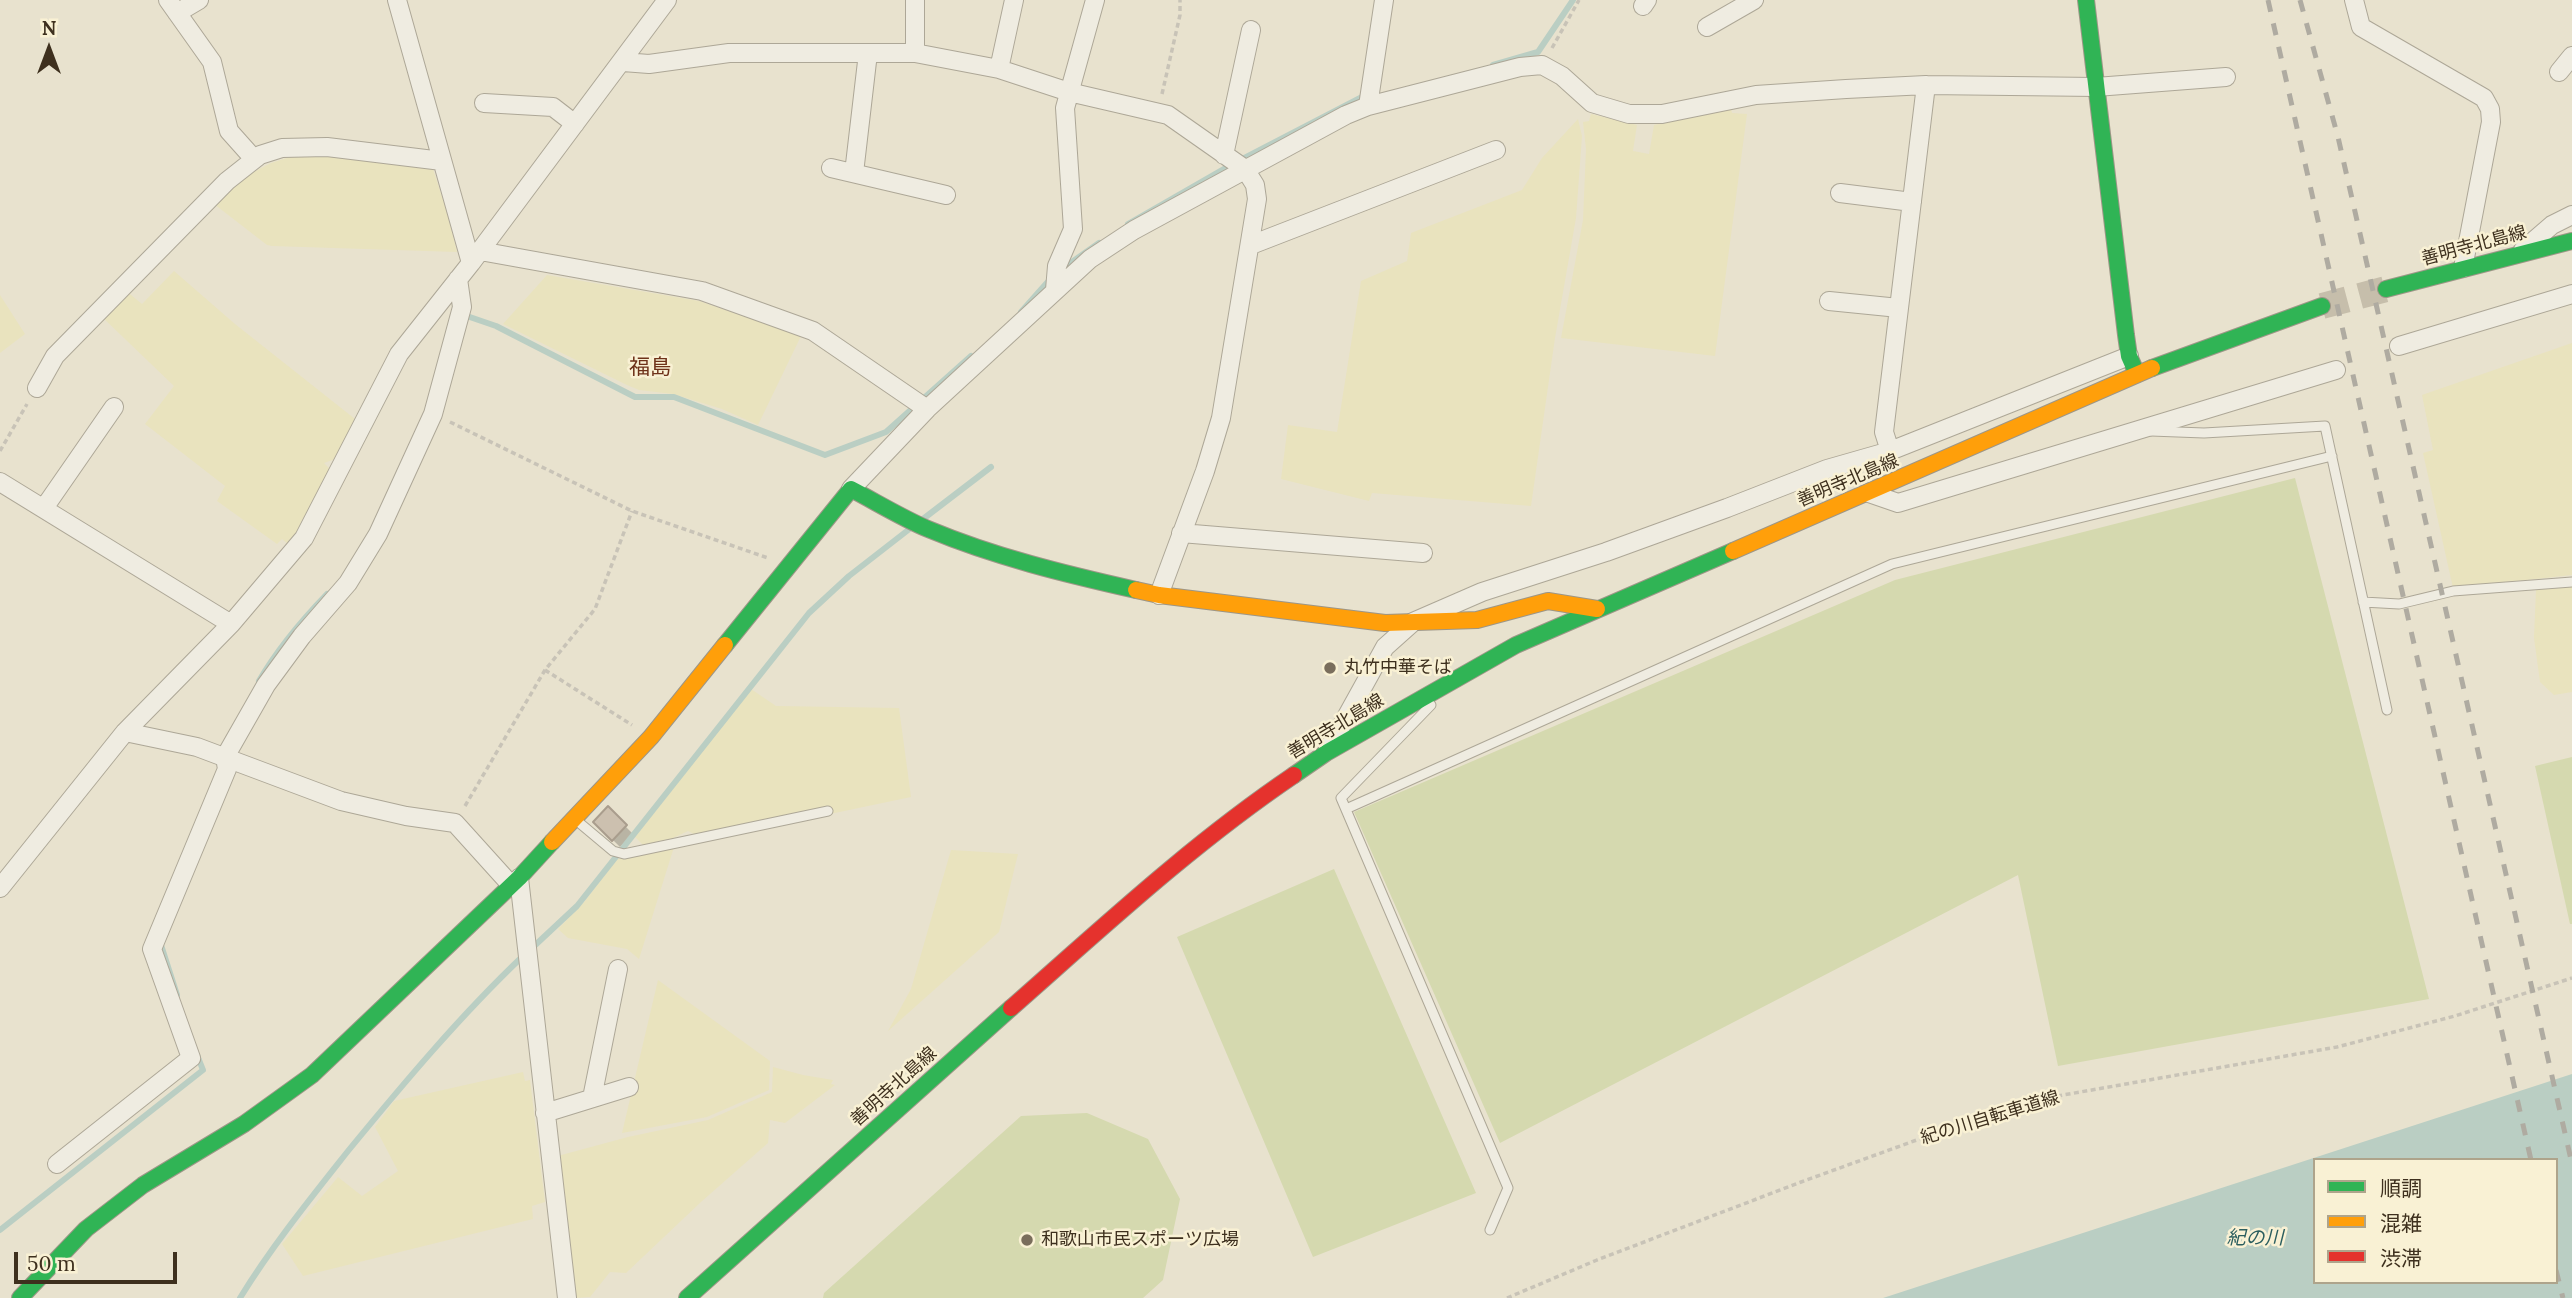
<!DOCTYPE html>
<html>
<head>
<meta charset="utf-8">
<style>
  body { margin:0 }
  #map { position:relative; width:2572px; height:1298px; overflow:hidden; background:#e8e2ce; font-family:Lora,"Noto Sans JP",serif }
  canvas { display:block }
  .legend { position:absolute; left:2313px; top:1158px; width:245px; height:126px; box-sizing:border-box; background:#f9f1d4; border:2px solid #aea48b; margin:0; padding:9px 12px; list-style:none; font-size:21px; color:#3e301e }
  .legend li { display:flex; align-items:center; gap:14px; height:35px }
  .legend b { width:35px; border:2px solid #aea48b }
  .north { position:absolute; left:14px; top:14px; width:70px; height:70px; -webkit-text-stroke:5px #f9f1d4; paint-order:stroke; rotate:0deg; font-size:19px; font-weight:700; line-height:28px; text-align:center; color:#3e301e }
  .north::after { content:''; display:block; margin:auto; width:24px; height:32px; background:#3e301e; clip-path:polygon(50% 0,100% 100%,50% 72%,0 100%) }
  .scale { position:absolute; left:14px; top:1252px; width:163px; height:32px; box-sizing:border-box; border:4px solid #3e301e; border-top:0; padding-left:9px; font-size:21px; line-height:24px; white-space:nowrap; color:#3e301e; -webkit-text-stroke:5px #f9f1d4; paint-order:stroke }
</style>
</head>
<body>
<div id="map">
<canvas width="2572" height="1298"></canvas>
<ul class="legend">
<li><b style="height:9px;background:#30b455"></b>順調</li>
<li><b style="height:9px;background:#ff9f0a"></b>混雑</li>
<li><b style="height:9px;background:#e5322d"></b>渋滞</li>
</ul>
<div class="north">N</div>
<div class="scale">50 m</div>
</div>
<script>
const c = document.querySelector('canvas').getContext('2d');
c.lineJoin = 'round';
function fillPath(path, color) { c.fillStyle = color; c.fill(path, 'evenodd'); }
function stroke(path, color, width, dash) { c.strokeStyle = color; c.lineWidth = width; c.lineCap = dash ? 'butt' : 'round'; c.setLineDash(dash || []); c.stroke(path); }
function write(font, color, halo, rows, align = 'center') {
  c.font = font + ' Lora,"Noto Sans JP",serif'; c.lineWidth = 5; c.setLineDash([]); c.textBaseline = 'middle'; c.strokeStyle = halo; c.fillStyle = color; for (const [text, x, y, turn = 0] of rows) {
    c.save(); c.translate(x, y); c.rotate((+turn || 0) * Math.PI / 180); c.textAlign = isNaN(turn) ? turn : align; if (halo) c.strokeText(text, 0, 0); c.fillText(text, 0, 0); c.restore();
  }
}
fillPath(new Path2D(`
  M1731 109 1732 113 1747 114 1715 356 1561 338 1583 220 1586 149 1583 122 1589 121 1591 114 1637 125 1633 151 1649 154 1654 125Z
  M1578 119 1582 136 1576 218 1555 338 1531 506 1372 493 1369 501 1281 479 1288 425 1337 432 1361 281 1407 261 1411 233 1522 190 1542 158Z
  M321 154 433 169 447 212 457 252 272 246 267 245 214 204 242 178 271 163 293 156Z
  M174 271 235 324 355 419 335 459 324 463 330 469 289 545 282 539 277 544 217 501 225 486 145 424 174 386 100 315 125 290 142 304Z
  M547 275 699 301 801 336 758 425 722 409 673 394 639 390 627 385 503 324Z
  M0 295 25 334 0 353Z
  M2572 343V575L2453 588 2423 453 2433 450 2422 395Z
  M2572 586V692L2554 695 2540 682 2534 638 2536 589Z
  M751 689 776 706 899 708 911 797 830 814 696 835 688 831 673 838 643 845 635 837Z
  M674 847 639 959 627 949 568 938 558 929 585 901 617 859Z
  M951 850 1018 854 999 932 888 1031 911 989Z
  M658 980 770 1061 769 1090 707 1117 622 1133Z
  M773 1067 803 1075 833 1080 831 1084 835 1085 785 1123 770 1120 768 1143 701 1202 626 1273 610 1272 590 1297 573 1298 554 1157 628 1137 708 1120 772 1092Z
  M523 1072 525 1081 530 1080 545 1202 532 1206 533 1219 303 1276 282 1244 338 1177 362 1196 398 1171 375 1127 394 1101Z`), '#e9e3be');
fillPath(new Path2D(`
  M2295 478 2429 999 2058 1066 2018 875 1500 1143 1354 812 1895 580Z
  M2572 757V924H2570L2535 766Z
  M1334 869 1476 1193 1313 1257 1177 937Z
  M1087 1113 1148 1139 1180 1199 1163 1280 1143 1298H823L824 1293 1021 1116Z`), '#d5d9af');
fillPath(new Path2D(`
  M2572 1074V1298H1883ZM2315 1160H2556V1282H2315Z`), '#bacec3');
fillPath(new Path2D(`
  M608 809 633 834 620 847 595 822Z`), '#0003');
stroke(new Path2D(`
  M1493 65 1538 52 1573 0
  M1128 224 1229 166 1364 96
  M1062 269 1099 243
  M1021 312 1053 276
  M461 314 496 326 635 397H674L825 455 886 432 971 356
  M923 519 991 467
  M259 681C278 648 301 621 327 594
  M160 942 177 995
  M531 949 577 906 809 613 849 576 912 527
  M0 1230 203 1070 197 1055
  M240 1298C272 1246 310 1199 348 1151 403 1084 460 1016 523 956`), '#bacec3', 6);
const building = new Path2D(`
  M608 806 627 825 612 841 593 822Z`);
fillPath(building, '#ccc0af');
stroke(building, '#a99d8d', 2);
stroke(new Path2D(`
  M2322 306 2386 289`), '#c6beab', 26, [26, 13]);
const lane = new Path2D(`
  M2151 431 2204 433 2325 426 2387 710
  M2363 602 2399 604 2453 591 2572 582
  M1431 705 1341 798 1508 1188 1490 1230
  M1346 809 1892 564 2332 456
  M576 820 613 851 624 854 828 811`);
const street = new Path2D(`
  M168 0 212 62 229 131 254 159
  M397 0 471 263
  M2354 0 2361 27 2484 98 2490 109 2491 122 2463 268
  M1643 6 1647 0
  M177 13 199 0
  M1707 27 1754 0
  M915 53V0
  M623 62 649 64 729 53H915L999 69 1069 92 1168 115 1245 169 1255 185 1257 199 1221 418 1205 471 1159 595
  M999 69 1014 0
  M2559 72 2572 56
  M484 103 553 107 575 124
  M1368 106 1384 0
  M1224 155 1251 30
  M831 168 946 195
  M854 173 868 53
  M1840 193 1912 202
  M1251 245 1496 150
  M2523 250 2552 225 2572 215
  M480 251 702 291 813 331 927 409
  M1055 290 1057 266 1073 229 1065 108 1095 0
  M1829 301 1899 308
  M2399 346 2572 294
  M37 388 55 356 227 181 260 155 282 148 327 147 442 161
  M1890 451 1884 432 1926 85
  M0 482 231 624
  M851 489 927 409 1090 259 1134 230 1346 115 1368 106 1520 67 1542 65 1562 76 1592 103 1629 114H1662L1756 95 1846 89 1926 85 2096 87 2226 77
  M1869 493 1898 503 2336 370
  M44 508 114 407
  M1181 533 1423 553
  M125 732 197 747 341 801 406 816 455 823 511 885
  M1328 750 1385 647 1413 622 1482 592 1606 552 1727 508 1827 469 1890 451 2129 356
  M519 878 567 1298
  M0 888 125 732 231 624 304 538 399 354 471 263 667 0
  M592 1098 618 969
  M545 1113 629 1087
  M57 1164 191 1058 152 949 227 769 225 757 266 685 302 636 348 583 378 534 433 414 462 307 458 279`);
const fast = new Path2D(`
  M2086 0 2126 335 2129 356 2137 374
  M2386 289 2572 241
  M2152 368 2322 306
  M725 645 851 489C876 502 902 518 928 529 995 557 1065 574 1136 590
  M1294 775 1326 753 1516 645 1733 551
  M20 1298 86 1229 143 1185 244 1124 312 1075 519 878 552 842
  M687 1298 1011 1008`);
const slow = new Path2D(`
  M1733 551 2152 368
  M1136 590 1159 595 1385 623 1477 620 1548 601 1597 609
  M552 842 651 737 725 645`);
const jam = new Path2D(`
  M1011 1008C1103 927 1192 844 1294 775`);
stroke(lane, '#ada797', 11);
stroke(street, '#ada797', 20);
stroke(fast, '#9d9687', 18);
stroke(slow, '#9d9687', 18);
stroke(jam, '#9d9687', 18);
stroke(new Path2D(`
  M1552 48 1579 0
  M1162 94 1180 15V0
  M450 422 632 511 768 558
  M0 451 27 404
  M545 670 632 725
  M465 806 545 670 595 609 632 511
  M1507 1298 1597 1260 1801 1182 1947 1129 2046 1098 2337 1047 2455 1016 2572 978`), '#c8c3b7', 3.5, [5, 3.5]);
stroke(lane, '#efece1', 9);
stroke(street, '#efece1', 18);
stroke(fast, '#30b455', 16);
stroke(slow, '#ff9f0a', 16);
stroke(jam, '#e5322d', 16);
stroke(new Path2D(`
  M2268 0 2531 1160
  M2300 0 2338 137 2572 1164
  M2556 1270 2563 1298`), '#afaba1', 5, [12, 12]);
for (const [x, y, r, color] of [
  [1330,668,7,"#7a6e5c"],
  [1027,1240,7,"#7a6e5c"]
]) { const dot = new Path2D(); dot.arc(x, y, r, 0, 2 * Math.PI); c.fillStyle = color; c.fill(dot); stroke(dot, '#f9f1d4', 2.5); }
write('18px', '#3e301e', '#f9f1d4', [
  ["善明寺北島線",2474,246,-15],
  ["善明寺北島線",1848,481,-23],
  ["善明寺北島線",1336,727,-31],
  ["善明寺北島線",894,1087,-42],
  ["紀の川自転車道線",1990,1118,-17]
]);
write('18px', '#3e301e', '#f9f1d4', [
  ["丸竹中華そば",1344,668],
  ["和歌山市民スポーツ広場",1041,1240]
], 'left');
write('italic 19px', '#2b5e5f', '#f9f1d4', [
  ["紀の川",2255,1239]
]);
write('21px', '#6e3219', '#f9f1d4', [
  ["福島",650,368]
]);
</script>
</body>
</html>
